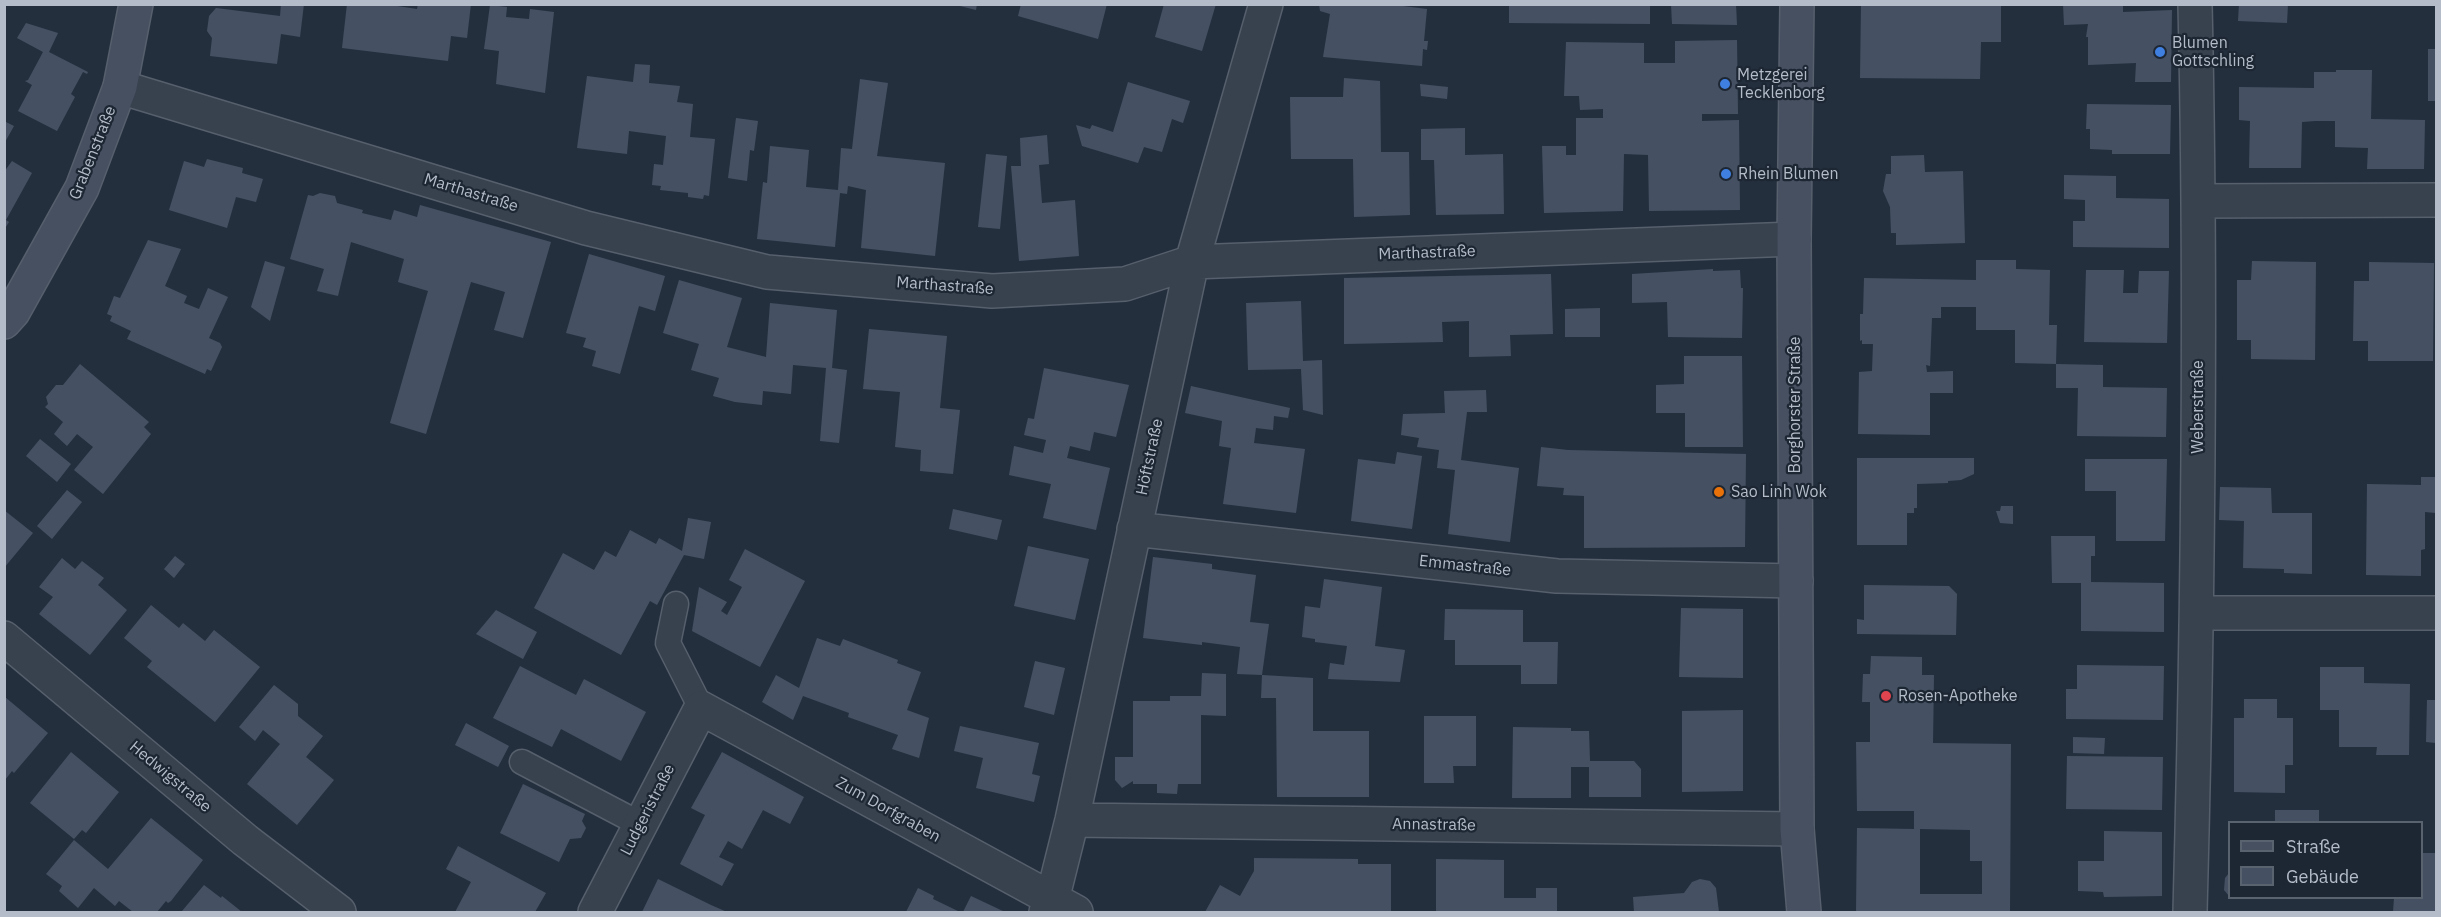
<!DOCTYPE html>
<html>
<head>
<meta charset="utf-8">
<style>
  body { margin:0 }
  #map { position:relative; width:2441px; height:917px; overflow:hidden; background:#242f3e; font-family:"IBM Plex Sans",sans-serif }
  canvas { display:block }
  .frame { position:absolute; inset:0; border:6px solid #b4bcc9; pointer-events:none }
  .legend { position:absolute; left:2228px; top:821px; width:195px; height:78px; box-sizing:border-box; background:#1d2633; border:2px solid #59626f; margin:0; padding:8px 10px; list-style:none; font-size:18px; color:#b4bcc9 }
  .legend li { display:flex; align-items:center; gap:12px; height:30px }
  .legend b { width:30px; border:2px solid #59626f }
</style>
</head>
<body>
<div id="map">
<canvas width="2441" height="917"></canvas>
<div class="frame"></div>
<ul class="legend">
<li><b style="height:8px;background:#465061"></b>Straße</li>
<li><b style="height:16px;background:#455162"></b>Gebäude</li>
</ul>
</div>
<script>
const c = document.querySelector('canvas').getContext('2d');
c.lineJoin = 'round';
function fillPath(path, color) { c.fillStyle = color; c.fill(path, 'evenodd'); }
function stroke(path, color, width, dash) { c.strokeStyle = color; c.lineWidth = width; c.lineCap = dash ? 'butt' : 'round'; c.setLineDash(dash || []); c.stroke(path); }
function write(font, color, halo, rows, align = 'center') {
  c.font = font + ' "IBM Plex Sans",sans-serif'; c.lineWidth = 4.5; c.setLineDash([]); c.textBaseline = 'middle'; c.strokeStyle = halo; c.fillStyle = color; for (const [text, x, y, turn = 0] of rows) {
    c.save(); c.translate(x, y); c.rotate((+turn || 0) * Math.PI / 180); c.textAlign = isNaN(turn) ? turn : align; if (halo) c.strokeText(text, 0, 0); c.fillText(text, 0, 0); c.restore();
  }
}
fillPath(new Path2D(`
  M281 4H304L300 37 281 34 277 64 210 56 212 38 207 31 209 16 216 8 280 16Z
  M347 4H384L417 9 418 4H471L467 38 451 36 448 61 342 48Z
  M952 4H977L976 10Z
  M1021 4H1107L1098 39 1018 16Z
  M1164 4H1216L1202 51 1155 37Z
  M1319 4H1387L1427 9 1424 41H1428L1427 50 1423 49 1422 66 1323 57 1330 14 1320 11Z
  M1509 4H1650V24L1509 23Z
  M1671 4H1736L1737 25 1672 24Z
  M1861 4H2001V42H1981L1980 79 1860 78Z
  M2063 4H2123V12L2172 10 2171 82H2135L2136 63 2088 65V37H2086L2088 24 2064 25Z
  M2239 4H2288L2287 23 2238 21Z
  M490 5 507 7 506 17 529 19 530 9 554 12 545 93 496 84 499 51 484 49Z
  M26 23 58 33 49 52 88 72 87 74 83 72 71 94 75 97 57 131 18 111 32 85 25 81 28 80 43 52 17 38Z
  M1737 40 1738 114H1702V121L1739 120 1740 210 1649 211 1648 155 1624 154 1623 211 1544 213 1542 146H1566V155H1576V118H1603V109L1580 110 1579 96H1564L1566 42 1644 43V63H1675V41Z
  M2428 49H2436V101H2428Z
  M635 64 650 65 649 83 680 86 677 102 693 104 690 137 715 139 709 196 704 195 703 199 688 197V193L660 190 661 186 652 185 654 164 663 165 666 136 629 131 627 154 577 148 587 76 633 82Z
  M2336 70H2372L2371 119 2425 120 2424 169H2367L2368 148 2335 147V121H2315L2302 122 2301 168H2249L2250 121 2239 120V87L2314 88V72H2336Z
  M1344 78 1380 81 1381 152H1409L1410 215 1354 217 1353 159H1291L1290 97H1343Z
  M860 79 888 83 877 156 945 163 935 256 861 248 866 190 848 186 847 194 840 193 835 247 757 239 763 182 767 183 770 146 809 150 806 187 838 190 841 148 852 149Z
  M1128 82 1190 101 1183 123 1172 119 1162 152 1144 147 1138 163 1082 146 1076 125 1090 129 1092 125 1113 132Z
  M1420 84 1448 87 1447 99 1421 96Z
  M2087 104 2171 105 2170 154H2112V150L2090 149V129H2086Z
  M736 118 758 121 754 151 750 150 747 181 728 178Z
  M4 121 14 126 4 144Z
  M1465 128V155L1503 154 1504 214 1436 215 1434 160H1421V129Z
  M1047 135 1049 164 1039 165 1042 203 1075 200 1079 256 1019 261 1011 166H1021L1020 138Z
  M986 154 1007 156 1000 229 978 227Z
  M1924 155 1925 172 1963 171 1965 243 1896 245V233H1891L1890 207 1883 191 1886 174H1891V156Z
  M207 159 243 168 242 173 263 179 256 202 236 197 227 228 169 210 184 161 204 167Z
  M12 161 32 173 6 220 9 222 4 230V172Z
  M2064 175 2116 176V198L2169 199V248L2073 247V221H2085V200L2064 199Z
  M320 193 335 196 337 203 363 210 362 213 391 220 394 210 417 217 420 205 551 242 523 338 494 330 505 292 471 282 426 434 390 423 428 291 398 282 404 259 351 242 338 296 317 291 324 269 290 259 308 195 313 196Z
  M148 240 181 249 165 286 187 296 184 303 199 309 208 288 228 297 209 338 220 343 222 347 211 371 207 369 205 374 127 339 131 331 110 321 112 316 107 314 114 296 120 298Z
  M589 254 665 276 655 311 639 306 620 374 592 366 596 351 583 347 586 338 566 333Z
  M1976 260H2016V269L2050 270 2049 325H2057L2056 364 2015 363V330H1976V307H1941V318H1932L1930 366 1926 365 1927 372 1953 371V393H1930V435L1858 434 1859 372 1872 371 1873 344H1862V340L1860 341V314H1863L1864 278 1976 280Z
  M265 261 285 267 270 321 251 307Z
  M2252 261 2316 262 2315 360 2251 359V340H2237V280H2251Z
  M2369 262 2434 263 2433 361H2368V341H2353L2354 281H2369Z
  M1713 269V271L1740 270 1741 288H1743L1742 338 1668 337 1667 302 1632 303V274Z
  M2086 270H2124L2123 293H2138L2139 271H2169L2167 343 2084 342Z
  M1551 274 1553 334 1510 335 1511 356 1469 357V321L1442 322 1443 342 1344 344V278Z
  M679 280 742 298 727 347 766 357 770 303 837 310 832 368 847 370 839 443 820 441 826 368 793 365 791 394 763 391 762 405 735 402 713 396 719 378 691 370 699 344 663 333Z
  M1301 301 1303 361 1322 360 1323 415 1303 410 1301 369 1248 370 1246 303Z
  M1600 308V337H1565V309Z
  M869 329 947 336 940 408 960 410 953 474 920 471 921 450 895 447 900 392 863 389Z
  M1684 356H1742L1743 447H1685V413H1656V385L1684 384Z
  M80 364 149 422 144 427 151 434 103 494 74 470 93 447 77 434 67 446 54 434 63 422 45 407 48 404 46 397 56 385H63Z
  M2056 364 2103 365V387L2167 388 2166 437 2077 436 2078 388H2056Z
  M1044 368 1129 385 1116 437 1094 432 1090 451 1070 446 1067 458 1110 468 1096 530 1043 518 1051 484 1009 475 1014 446 1043 453 1046 440 1024 435 1028 418 1034 419Z
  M1191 386 1290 408 1288 418 1274 416 1273 430 1256 428 1254 443 1305 449 1296 513 1223 504 1231 448 1219 446 1222 421 1185 413Z
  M1486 390 1487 412H1467L1461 460 1519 468 1510 542 1448 534 1455 470 1437 468 1439 450 1417 447 1419 438 1401 435 1403 414 1445 413 1444 391Z
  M40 439 71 464 57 482 26 456Z
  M1541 447 1568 450 1746 454 1745 547 1584 548V496L1563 495 1564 488 1537 486Z
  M1397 452 1422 456 1412 529 1351 521 1358 459 1395 464Z
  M1857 458H1974V474L1961 480 1948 481V483L1917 484V508H1914V513H1907V545H1857Z
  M2085 459H2167L2165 541H2116V491H2085Z
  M2421 477H2436V513L2425 512V549L2421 550V576L2366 575 2367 484 2421 485Z
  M2220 487 2271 488 2272 513H2312V574L2284 573V569L2243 568 2244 521 2219 520Z
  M67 490 82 502 52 539 37 526Z
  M2001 506H2013V524L2000 523 1996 511H2000Z
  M953 509 1002 520 997 540 949 529Z
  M4 510 33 533 4 568Z
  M688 518 711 522 704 559 684 555 657 605 650 601 621 655 534 608 563 553 594 570 605 551 616 557 630 530 656 544 659 538 682 551Z
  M2051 536H2095V556H2091V582L2164 583V632L2081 631V583H2052Z
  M1028 546 1089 559 1075 620 1014 606Z
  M745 549 805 581 760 667 692 631 699 587 727 602 721 611 727 615 742 587 729 580Z
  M175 556 185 564 174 578 164 569Z
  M1153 557 1212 564V569L1256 575 1250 622 1269 624 1262 675 1237 674 1240 647 1202 642V645L1143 638Z
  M62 558 75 569 82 561 104 578 98 585 127 610 90 655 39 614 53 597 39 587Z
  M1324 579 1382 587 1375 646 1405 650 1400 682 1328 679 1330 663 1344 665 1347 646 1315 642V639L1302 637 1305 606 1320 608Z
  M1864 585 1949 586 1957 594 1956 635 1857 634V619L1864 620Z
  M151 605 179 628 183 623 205 641 214 630 260 667 215 722 147 667 152 661 124 638Z
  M1681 608 1743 609V678L1679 677Z
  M1445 609 1523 610V642H1558L1557 684H1521V665H1455V640H1444Z
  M496 610 537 632 523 659 476 634Z
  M817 638 840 646 843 639 898 660 897 663 921 672 907 710 929 718 919 758 892 749 898 735 848 717 849 713 803 696 793 720 762 702 776 675 799 688Z
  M1871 656 1922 657V675H1934L1933 743 2011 744 2010 912H1856L1857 828 1914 829V811H1857L1856 742H1870V702H1862L1863 674H1870ZM1920 829 1970 830V861H1982V894H1920Z
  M1035 661 1065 668 1054 715 1024 707Z
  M2077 665 2164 666 2163 720 2066 719V689H2077Z
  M520 666 576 695 584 679 646 712 621 761 561 729 552 747 493 718Z
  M2320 667H2364V683L2410 684 2409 755H2376L2377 747H2339V710H2320Z
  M1202 673 1226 674V716L1201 715V784H1178L1177 794 1157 793V784H1133V781L1122 788 1115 780V757H1133V701H1170V696H1201Z
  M1262 675 1313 678V731H1369V797H1277L1276 698H1261Z
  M274 685 298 704V716L323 736 306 757 334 780 297 825 247 784 280 744 263 730 255 741 239 727Z
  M5 697 48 733 14 773 12 771 5 780Z
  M2244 699H2277V718H2293V765H2285V793L2234 792V718H2244Z
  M2427 700H2436V743L2426 742Z
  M1743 710V791L1682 792V711Z
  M1424 716H1476V766H1453L1454 783H1424Z
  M466 723 509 746 498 767 455 745Z
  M960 726 1039 743 1032 774 1040 776 1034 802 976 788 983 758 954 751Z
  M1513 727 1571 728V731H1589L1590 761H1634L1641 769V797H1589V767H1571V798H1512Z
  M2073 737 2105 738 2104 754 2073 753Z
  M71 752 119 792 86 833 82 830 74 839 30 803Z
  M722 752 804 797 790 824 763 810 742 849 728 841 719 857 734 864 722 886 680 864 705 815 691 808Z
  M2067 756 2163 757 2162 810 2066 809Z
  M523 784 585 814 582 821 586 828 581 838 570 839 559 862 500 833Z
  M2275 810H2319V822H2275Z
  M151 818 203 860 171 901 168 903 166 901 157 912H133L119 901 115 906 94 888 78 908 59 891 62 886 46 874 74 840 108 869Z
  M2104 831 2162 832V896L2104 897 2103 892 2078 891V861H2104Z
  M458 846 546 893 535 912H455L471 882 446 869Z
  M2422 853H2436V912H2393L2394 898H2422Z
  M1254 858 1358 859V864H1391V912H1205L1220 885 1240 896 1254 871Z
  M1436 859 1504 860V898H1536V888H1557V912H1436Z
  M2229 873V896L2224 890 2225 878Z
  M658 879 711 905 727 912H642Z
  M1700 879 1710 881 1716 888 1719 912H1634L1633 897 1684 893 1692 882Z
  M204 885 221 898 222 896 242 912H184L182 911Z
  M918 888 934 896 933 899 960 912H906Z
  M971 896 1005 912H963Z`), '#455162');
const lane = new Path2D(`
  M676 604 668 643 701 708
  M522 762 640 824`);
const street = new Path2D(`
  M120 87 586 228 767 272 992 291 1125 284 1192 262 1794 239
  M2199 201 2436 200
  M1134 529 1557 576 1796 581
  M2198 613H2436
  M4 638 245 840 339 912
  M1072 820 1797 829
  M595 912 701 708 1076 912
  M1046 912 1052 900 1072 820 1192 262 1266 4
  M2190 912C2198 610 2202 307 2195 4`);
const secondary = new Path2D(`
  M1797 4 1794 239 1797 829 1804 912
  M4 322 13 312 82 188 120 87 136 4`);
stroke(lane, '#565f6c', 27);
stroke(street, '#565f6c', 36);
stroke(secondary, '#565f6c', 36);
stroke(lane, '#38414e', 24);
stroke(street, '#38414e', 33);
stroke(secondary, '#465061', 33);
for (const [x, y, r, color] of [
  [2160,52,6,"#3f7fe0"],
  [1725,84,6,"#3f7fe0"],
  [1726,174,6,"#3f7fe0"],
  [1719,492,6,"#e8710a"],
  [1886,696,6,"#e0444e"]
]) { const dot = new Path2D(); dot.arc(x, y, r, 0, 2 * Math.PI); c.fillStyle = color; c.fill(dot); stroke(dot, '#1d2633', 2); }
write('16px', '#b4bcc9', '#1d2633', [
  ["Blumen",2172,43],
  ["Gottschling",2172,61],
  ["Metzgerei",1737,75],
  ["Tecklenborg",1737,93],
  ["Rhein Blumen",1738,174],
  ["Sao Linh Wok",1731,492],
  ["Rosen-Apotheke",1898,696]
], 'left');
write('16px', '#b4bcc9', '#1d2633', [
  ["Grabenstraße",93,153,-68],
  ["Marthastraße",471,193,17],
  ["Marthastraße",1427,253,-2],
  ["Marthastraße",945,286,4],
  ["Borghorster Straße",1795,405,-90],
  ["Weberstraße",2198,407,-90],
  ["Höftstraße",1150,457,-78],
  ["Emmastraße",1465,566,6],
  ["Hedwigstraße",170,777,40],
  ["Ludgeristraße",648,810,-63],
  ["Zum Dorfgraben",888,810,29],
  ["Annastraße",1434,825,1]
]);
</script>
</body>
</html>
